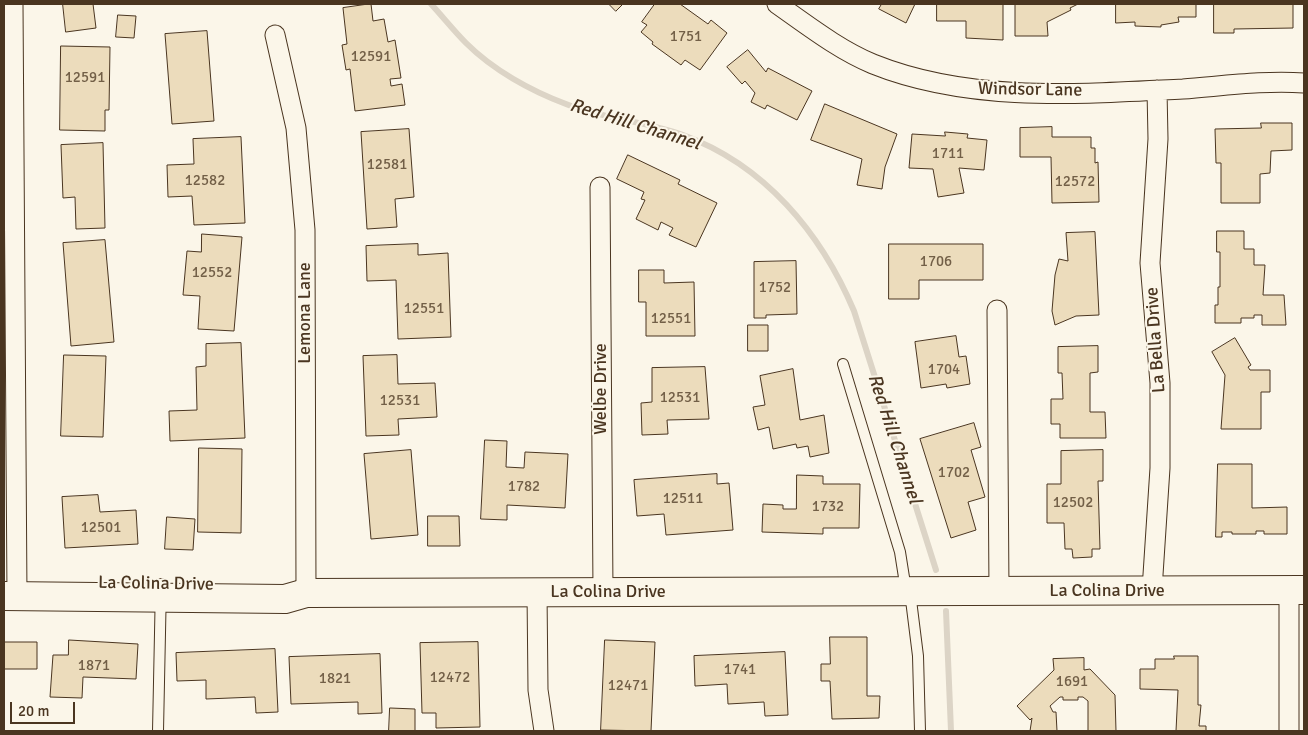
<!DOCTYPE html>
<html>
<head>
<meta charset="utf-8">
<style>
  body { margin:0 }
  #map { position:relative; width:1308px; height:735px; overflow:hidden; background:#fbf6e9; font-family:Signika,sans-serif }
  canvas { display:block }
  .frame { position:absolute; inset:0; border:5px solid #4a3520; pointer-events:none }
  .scale { position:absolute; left:10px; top:702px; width:65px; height:22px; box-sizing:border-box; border:2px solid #4a3520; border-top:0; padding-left:6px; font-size:15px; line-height:18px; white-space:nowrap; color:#4a3520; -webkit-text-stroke:4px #fbf6e9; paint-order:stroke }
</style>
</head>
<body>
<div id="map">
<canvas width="1308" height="735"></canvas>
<div class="frame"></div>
<div class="scale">20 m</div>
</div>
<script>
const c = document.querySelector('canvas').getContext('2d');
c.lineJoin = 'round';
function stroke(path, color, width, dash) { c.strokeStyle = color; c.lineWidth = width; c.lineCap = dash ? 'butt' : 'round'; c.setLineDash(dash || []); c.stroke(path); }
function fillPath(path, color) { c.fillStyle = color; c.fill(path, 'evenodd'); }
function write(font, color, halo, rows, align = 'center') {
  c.font = font + ' Signika,sans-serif'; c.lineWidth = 4; c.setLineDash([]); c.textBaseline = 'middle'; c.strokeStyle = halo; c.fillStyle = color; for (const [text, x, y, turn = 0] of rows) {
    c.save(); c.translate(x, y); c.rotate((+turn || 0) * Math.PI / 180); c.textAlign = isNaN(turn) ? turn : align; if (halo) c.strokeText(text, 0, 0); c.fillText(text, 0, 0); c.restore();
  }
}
stroke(new Path2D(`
  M431 4C443 17 454 31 466 43 493 70 531 91 566 104 603 119 645 121 683 135 765 165 821 233 854 311L936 570
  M946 611 951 731`), '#dcd4c6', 6);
const building = new Path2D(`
  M63 4H93L96 28 66 32Z
  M371 4 373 21 384 19 388 42 395 40 401 78 390 79 391 86 402 84 405 105 355 111 350 69 346 70 342 45 347 44 343 8Z
  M609 4H623L616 11Z
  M655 4H680L708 24 711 20 727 33 700 70 685 60 681 65 652 44 653 42 641 32 647 25 642 22Z
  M882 4H915L906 23 879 9Z
  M937 4H1003V40L966 38V21H937Z
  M1018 4H1078L1070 8 1071 10 1047 22 1048 36H1015V5Z
  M1116 4H1196V17H1178L1179 22 1161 25V27L1135 26V22L1116 23Z
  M1214 4H1293V28L1234 29V33H1214Z
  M118 15 136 16 134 38 116 37Z
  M207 31 214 121 172 124 165 34Z
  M61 46 110 47 109 110H105V131L60 130Z
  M748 50 766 72 768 68 812 91 797 120 767 105 765 109 751 102 755 93 745 81 742 84 727 67Z
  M825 104 897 134 885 167 882 189 857 185 862 159 811 140Z
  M1261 123H1292V150L1271 151 1270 173 1260 174V203H1221V163H1216L1215 129 1261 128Z
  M1052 127V137H1091V148H1095V163L1098 162 1099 202 1052 203 1051 157H1020V128Z
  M409 129 414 197 395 199 397 227 367 229 361 132Z
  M945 132 968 134 967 138 987 140 984 170 959 168 964 193 938 197 933 169 909 168 912 134 945 136Z
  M241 137 245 223 194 225 192 196 168 197 167 165 194 164 193 139Z
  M103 143 105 228 76 229 75 197 63 198 61 145Z
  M628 155 680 180 678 184 717 203 696 247 669 235 673 228 661 222 658 230 636 219 645 200 641 199 644 192 617 179Z
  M1217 231H1244V249H1254V265H1265L1263 295H1284L1286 325H1262V315H1254V318H1241V323H1215V305H1218V287H1220V252H1217Z
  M1095 232 1099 315 1076 316 1055 325 1052 311 1055 275 1059 259 1068 261 1066 233Z
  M202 234 242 237 234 331 198 329 200 296 183 295 187 251 201 252Z
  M105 240 114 342 71 346 63 243Z
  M418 244V255L448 253 451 337 398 339 396 280 367 281 366 246Z
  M889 244H983V280H919V299H889Z
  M796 261 797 314 766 315V318H754V262Z
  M639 270H664V283L694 282 695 336H646V302H639Z
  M748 325H768V351H748Z
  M956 336 959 357 966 356 970 384 947 388 946 384 921 388 915 342Z
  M1235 338 1251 365 1248 367 1250 370H1270V392H1261V429H1221L1225 375 1212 352Z
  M241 343 245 438 170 441 169 411 197 410 196 367 206 366V344Z
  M1098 346V372L1090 373V412H1105L1106 438H1060V424H1051V399H1063L1062 373H1058V347Z
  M64 355 106 356 103 437 61 436Z
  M397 355 398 384 435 383 437 417 398 419 399 435 366 436 363 356Z
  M705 367 709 419 667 420 668 434 642 435 641 403 652 402V368Z
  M793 369 800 420 824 415 829 453 810 457 808 446 797 448 796 444 773 449 769 427 758 430 753 407 765 405 760 376Z
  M974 423 981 447 971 450 985 497 968 502 976 530 951 538 920 439Z
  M485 440 507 441 506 467 524 468 525 452 568 454 565 508 507 505V520L481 519Z
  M199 448 242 449 241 533 198 532Z
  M411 450 418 535 371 539 364 454Z
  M1103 450V481H1098L1100 549H1092V557L1073 558 1072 549H1065L1064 523H1047V484H1061V451Z
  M1218 464H1252V508L1287 507V534H1264V531H1256V534H1232V532H1222V537H1216Z
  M717 474V484L729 483 733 530 666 535 664 514 637 516 634 480Z
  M797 475 823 476V484H860L859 528H823V534L762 532 763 504 783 505V509H796Z
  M98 495 100 512 136 510 138 544 65 548 62 497Z
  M428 516H459L460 546H428Z
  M167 517 195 519 193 550 165 549Z
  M830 637H867V696H880L879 718 832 719 830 681H821V664H830Z
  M69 640 138 644 136 679 83 677 82 698 50 697 53 655H68Z
  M605 640 655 642 651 731 601 730Z
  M4 642H37V669H4Z
  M478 642 480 727 436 728V713H422L420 643Z
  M275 649 278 712 256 713 255 697 206 699V680L177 681 176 653Z
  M785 652 788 715 765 716 764 702 728 704 727 684 695 686 694 656Z
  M380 654 382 713 358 714V702L291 704 289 657Z
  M1174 656H1198V705H1201L1199 726H1206V731H1176L1178 690 1140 689V669H1155V659H1174Z
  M1084 658V670L1090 669 1115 695 1116 731H1088V701L1083 697H1078V700H1063V697H1060L1050 706 1053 712H1056L1057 731H1030L1032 718 1030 720 1017 706 1054 670 1053 659Z
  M390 708 415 709V731H389Z`);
fillPath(building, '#ecdcbc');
stroke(building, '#4a3520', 1);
const lane = new Path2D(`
  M843 364 900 552 906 590
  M910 592 918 656 920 731
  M158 731 161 584`);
const street = new Path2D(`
  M13 4 17 596
  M777 4C807 25 839 50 873 64 970 103 1081 94 1183 89 1223 86 1265 80 1304 83
  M275 35 296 128 305 230 306 593
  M600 187 603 591
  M997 310 999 591
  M1152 590 1160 468V383L1150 263 1158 139 1157 90
  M1289 590V731
  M537 592 538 690 544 731`);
const secondary = new Path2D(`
  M4 596 285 599 306 593 1304 590`);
stroke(lane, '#4a3520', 12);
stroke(street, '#4a3520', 21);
stroke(secondary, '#4a3520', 30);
stroke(lane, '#fbf6e9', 10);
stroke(street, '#fbf6e9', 19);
stroke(secondary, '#fbf6e9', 28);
write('15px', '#725f47', null, [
  ["1751",686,37],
  ["12591",371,57],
  ["12591",85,78],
  ["1711",948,154],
  ["12581",387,165],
  ["12582",205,181],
  ["12572",1075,182],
  ["1706",936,262],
  ["12552",212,273],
  ["1752",775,288],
  ["12551",424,309],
  ["12551",671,319],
  ["1704",944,370],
  ["12531",680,398],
  ["12531",400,401],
  ["1702",954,473],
  ["1782",524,487],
  ["12511",683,499],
  ["12502",1073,503],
  ["1732",828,507],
  ["12501",101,528],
  ["1871",94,666],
  ["1741",740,670],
  ["12472",450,678],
  ["1821",335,679],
  ["1691",1072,682],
  ["12471",628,686]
]);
write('18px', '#4a3520', '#fbf6e9', [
  ["Windsor Lane",1030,90,1],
  ["Lemona Lane",305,313,-90],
  ["La Bella Drive",1156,340,-94],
  ["Welbe Drive",601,389,-90],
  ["La Colina Drive",156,584,1],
  ["La Colina Drive",1107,591],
  ["La Colina Drive",608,592]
]);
write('italic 19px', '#4a3520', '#fbf6e9', [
  ["Red Hill Channel",635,125,17],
  ["Red Hill Channel",894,439,72]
]);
</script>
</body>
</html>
